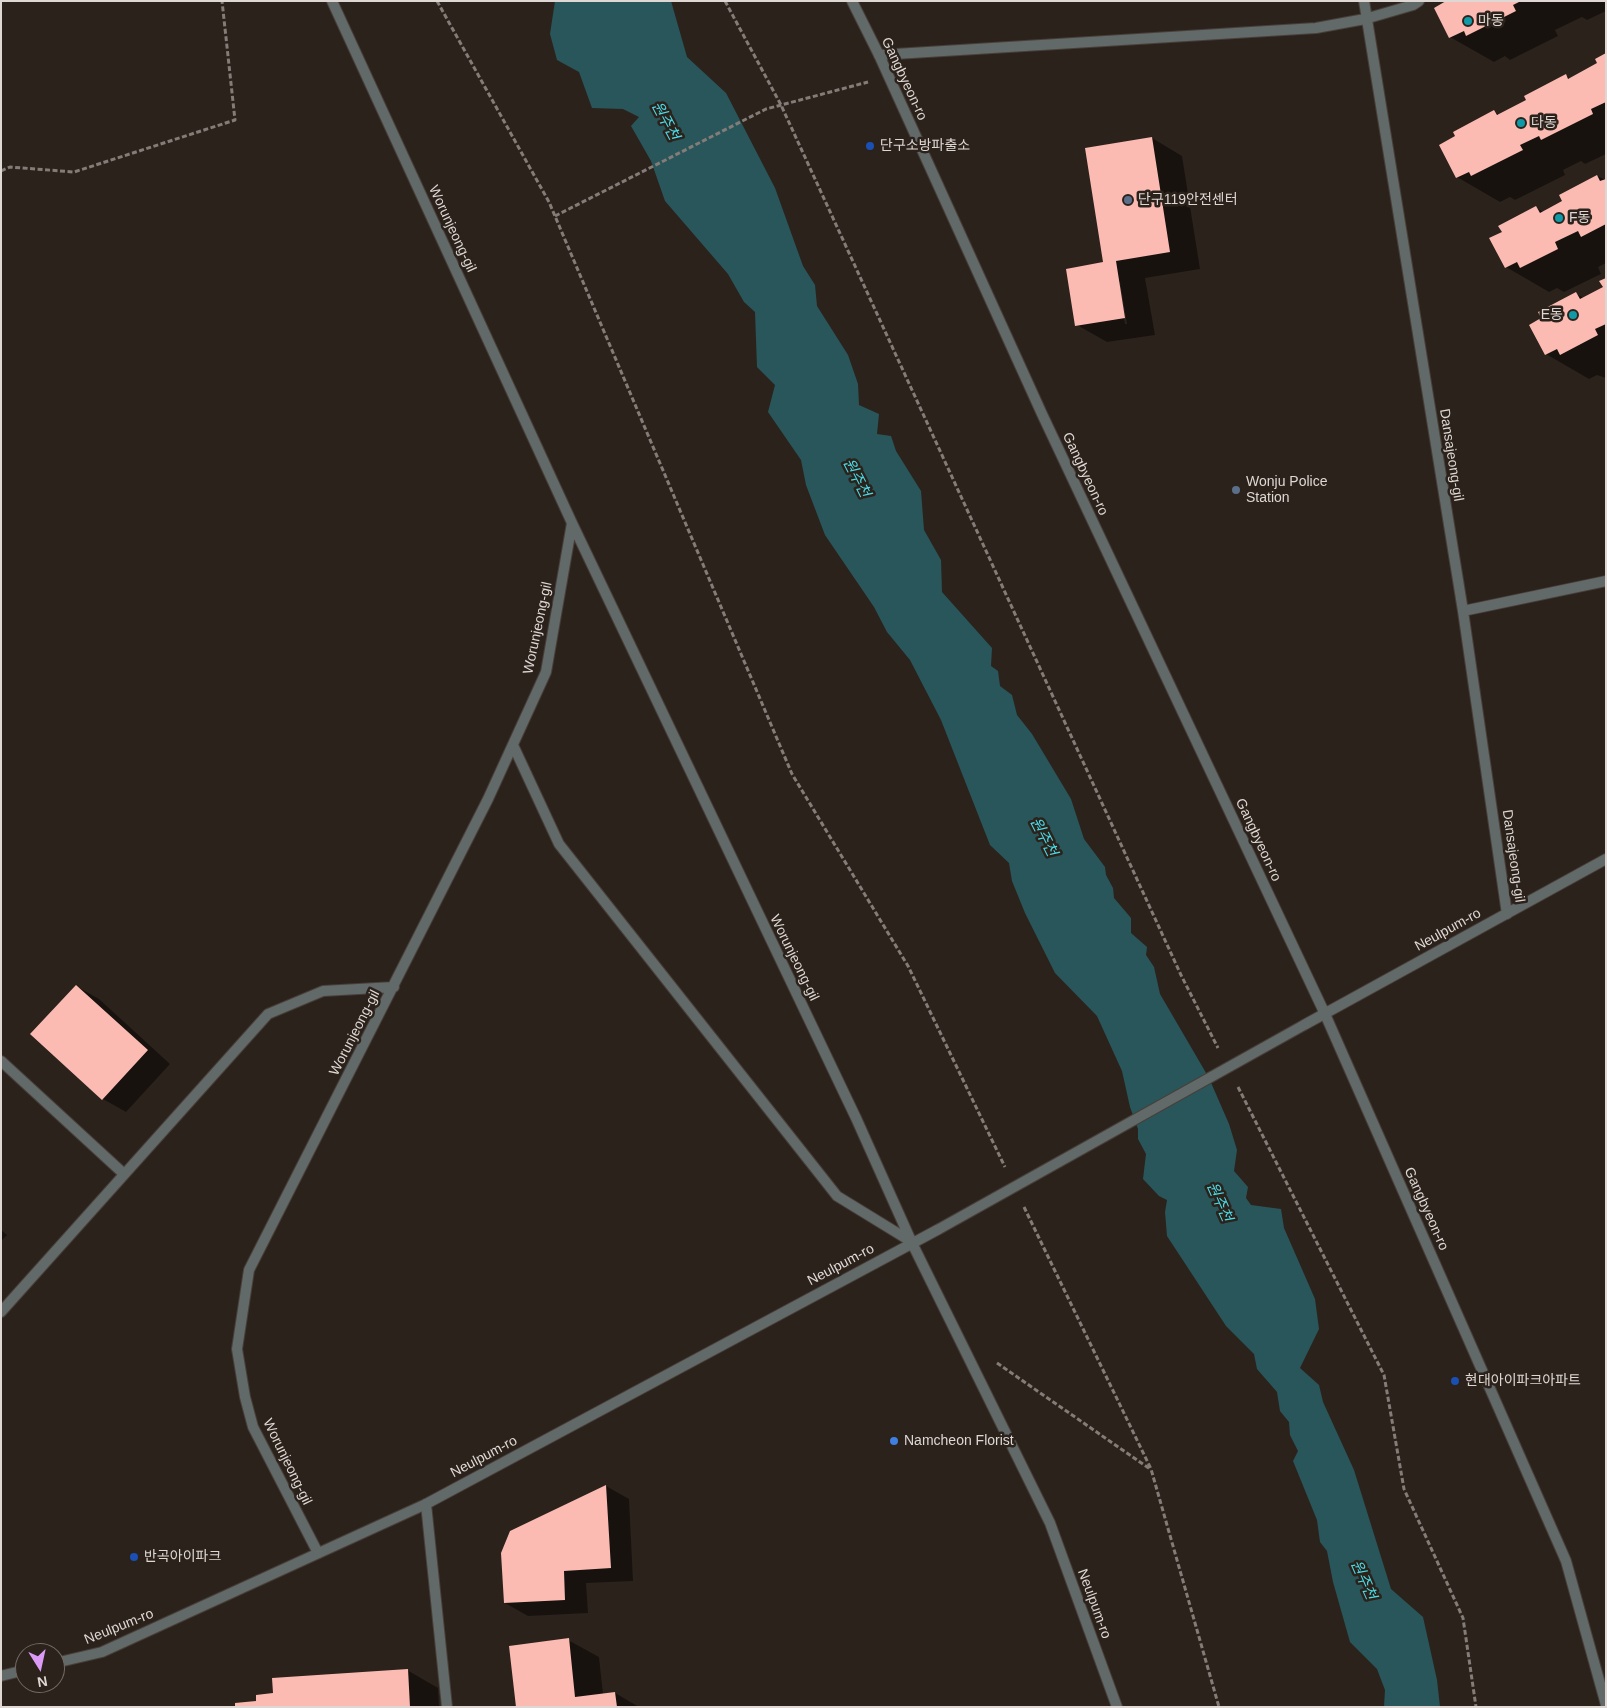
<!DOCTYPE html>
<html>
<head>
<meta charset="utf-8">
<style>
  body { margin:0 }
  #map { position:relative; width:1607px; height:1708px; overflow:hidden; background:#2c221c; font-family:Helvetica,sans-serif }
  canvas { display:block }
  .frame { position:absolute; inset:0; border:2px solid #ded7d3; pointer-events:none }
  .north { position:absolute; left:15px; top:1643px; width:50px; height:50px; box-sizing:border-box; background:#2c221c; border:1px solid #736a65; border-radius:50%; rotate:170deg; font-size:14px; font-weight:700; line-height:20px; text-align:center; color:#ded7d3 }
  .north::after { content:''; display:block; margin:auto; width:18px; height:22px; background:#da9af6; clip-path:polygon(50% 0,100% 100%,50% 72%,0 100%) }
</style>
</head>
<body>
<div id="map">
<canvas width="1607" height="1708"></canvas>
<div class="frame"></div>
<div class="north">N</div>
</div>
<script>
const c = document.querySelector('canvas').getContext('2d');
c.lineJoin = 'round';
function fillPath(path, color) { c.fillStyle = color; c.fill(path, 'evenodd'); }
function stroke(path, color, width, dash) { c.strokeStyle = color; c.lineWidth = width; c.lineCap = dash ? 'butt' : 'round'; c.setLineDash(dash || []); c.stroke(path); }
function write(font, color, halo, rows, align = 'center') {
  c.font = font + ' Helvetica,"Noto Sans KR",sans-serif'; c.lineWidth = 5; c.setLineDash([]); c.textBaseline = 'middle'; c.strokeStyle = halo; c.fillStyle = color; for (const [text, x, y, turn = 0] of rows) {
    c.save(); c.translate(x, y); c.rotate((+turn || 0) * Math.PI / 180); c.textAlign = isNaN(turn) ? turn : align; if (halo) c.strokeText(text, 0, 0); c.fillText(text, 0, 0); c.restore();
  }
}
fillPath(new Path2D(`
  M555 1H671L687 57 726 93 775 188 803 266 815 285 817 306 848 355 858 384 859 405 879 414 877 434 891 436 896 451 921 491 924 530 941 560 942 592 992 648 991 666 998 671 1000 686 1012 695 1017 715 1032 734 1071 799 1084 839 1105 867 1106 875 1113 888 1114 898 1131 918V933L1147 947 1146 955 1154 967 1160 994 1209 1078 1229 1124 1237 1150 1234 1171 1248 1187 1246 1198 1251 1205 1281 1209 1284 1228 1315 1299 1319 1329 1300 1368 1319 1385 1323 1402 1354 1470 1391 1589 1423 1617 1437 1680 1440 1707H1384L1385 1690 1377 1669 1350 1642 1333 1582 1327 1551 1320 1542 1317 1520 1293 1461 1298 1451 1290 1435 1289 1422 1280 1411 1277 1392 1257 1369 1254 1354 1226 1326 1167 1236 1165 1212 1167 1200 1159 1196 1143 1179 1146 1154 1138 1139V1129L1130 1107 1122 1071 1097 1016 1055 973 1025 913 1012 881 1009 863 990 845 941 720 910 660 887 632 874 607 825 535 806 485 801 460 768 412 775 385 757 367 755 312 744 302 728 274 665 201 651 161 631 126 639 117 623 109 592 108 579 72 557 60 550 34Z`), '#29565b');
fillPath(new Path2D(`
  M1449 1H1606V11L1587 20 1582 17 1555 30 1558 36 1510 60 1505 56 1494 62 1450 37Z
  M1606 55V154L1585 164 1581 161 1563 170 1565 175 1515 200 1510 197 1500 202 1457 177 1494 112 1500 115 1528 101 1566 76 1571 79 1599 64Z
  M1152 138 1182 156 1200 269 1145 278 1155 335 1107 342 1077 325 1105 264ZM1118 282H1120L1127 324H1125Z
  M1597 176 1606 180V263L1598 267 1601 274 1564 292 1557 288 1549 292 1506 267 1503 233 1536 208 1544 212 1564 202Z
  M1606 279V378L1597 375 1589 379 1546 354 1576 294 1584 298 1604 288Z
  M76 986 99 999 170 1064 126 1112 103 1099Z
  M1 1230 7 1235 1 1241Z
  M606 1486 629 1499 633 1581 586 1583 588 1613 528 1616 505 1603 511 1532Z
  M568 1640 599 1657 603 1694 615 1693 639 1707H517Z
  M407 1670 438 1688 439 1707H236L258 1702 274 1694Z`), '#0007');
fillPath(new Path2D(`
  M1446 1H1521L1513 5 1516 11 1466 36 1464 31 1449 38 1434 8Z
  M1606 53V102L1591 109 1593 114 1541 140 1539 136 1520 145 1523 150 1471 176 1469 172 1456 178 1439 145 1455 136 1453 132 1494 110 1497 115 1526 100 1524 96 1566 74 1568 79 1597 63 1595 59Z
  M1152 137 1170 252 1116 261 1125 318 1075 326 1066 269 1103 262 1085 148Z
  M1597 175 1600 181 1606 179V224L1581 237 1578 231 1555 242 1558 249 1520 268 1517 262 1505 268 1489 238 1502 232 1498 226 1536 206 1540 213 1562 201 1559 195Z
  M1606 278V324L1595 329 1598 335 1560 355 1557 349 1545 355 1529 325 1541 318 1538 312 1576 292 1580 299 1603 287 1599 281Z
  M76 985 148 1050 102 1100 30 1034Z
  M606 1485 611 1568 564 1571 565 1600 504 1603 501 1553 510 1531Z
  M569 1638 575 1697 615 1692 617 1707H516L509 1646Z
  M408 1669 410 1707H235V1703L256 1701V1695L273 1693 272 1678Z`), '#fbbbb3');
const service = new Path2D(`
  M1364 1 1463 611 1507 914
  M879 55 1316 28 1365 19 1413 5 1419 1
  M1463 611 1606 581
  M1 1061 124 1174
  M426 1504 447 1707`);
const minor = new Path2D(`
  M332 1 572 523 856 1118 912 1243
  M513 745 559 844 837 1196 912 1242
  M1 1312 268 1014 323 991 394 987
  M318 1553 253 1427 245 1397 237 1349 249 1270 488 799 546 672 572 523`);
const tertiary = new Path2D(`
  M852 1 879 55 1042 414 1325 1014 1566 1561 1606 1705
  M1304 1025 1606 859
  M912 1243 1050 1523 1117 1707
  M55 1663 102 1652 426 1504 939 1229
  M1 1676 25 1670`);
stroke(service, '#483f39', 12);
stroke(minor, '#483f39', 12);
stroke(tertiary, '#483f39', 12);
stroke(new Path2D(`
  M437 1 549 202 792 774 908 966 1005 1167
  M725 1 781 105 1181 975 1218 1048
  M1 171 10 167 74 172 235 120 222 1
  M555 216 766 109 868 82
  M1238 1087 1384 1375 1404 1489 1463 1618 1476 1707
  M1024 1207 1151 1469 1219 1707
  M997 1363 1150 1469`), '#847c77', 3, [5, 2.5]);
stroke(service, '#626969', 10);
stroke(minor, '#626969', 10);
stroke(tertiary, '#626969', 10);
const tertiaryBridge = new Path2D(`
  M939 1229 1304 1025`);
stroke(tertiaryBridge, '#483f39', 12, []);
stroke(tertiaryBridge, '#626969', 10);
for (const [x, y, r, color] of [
  [1468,21,5,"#0f9aa8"],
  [1521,123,5,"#0f9aa8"],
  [870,146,5,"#1a4fb4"],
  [1128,200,5,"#5c6f8a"],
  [1559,218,5,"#0f9aa8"],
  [1573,315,5,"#0f9aa8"],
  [1236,490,5,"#5c6f8a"],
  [1455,1381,5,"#1a4fb4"],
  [894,1441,5,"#3f7fe0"],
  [134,1557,5,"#1a4fb4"]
]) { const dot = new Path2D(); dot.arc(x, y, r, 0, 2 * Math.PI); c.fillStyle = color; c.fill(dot); stroke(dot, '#2c221c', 2); }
write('14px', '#ded7d3', '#2c221c', [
  ["마동",1478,21],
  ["다동",1531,123],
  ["단구소방파출소",880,146],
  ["단구119안전센터",1138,200],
  ["F동",1569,218],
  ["E동",1563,315,"right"],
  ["Wonju Police",1246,482],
  ["Station",1246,498],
  ["현대아이파크아파트",1465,1381],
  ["Namcheon Florist",904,1441],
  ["반곡아이파크",144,1557]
], 'left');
write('14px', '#ded7d3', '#2c221c', [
  ["Gangbyeon-ro",904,79,65],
  ["Worunjeong-gil",452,229,65],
  ["Dansajeong-gil",1451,455,81],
  ["Gangbyeon-ro",1085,474,65],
  ["Worunjeong-gil",538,628,-78],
  ["Gangbyeon-ro",1258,840,65],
  ["Dansajeong-gil",1513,856,82],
  ["Neulpum-ro",1448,930,-29],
  ["Worunjeong-gil",794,958,64],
  ["Worunjeong-gil",355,1033,-63],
  ["Gangbyeon-ro",1426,1209,66],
  ["Neulpum-ro",841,1265,-28],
  ["Neulpum-ro",484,1457,-28],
  ["Worunjeong-gil",287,1462,64],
  ["Neulpum-ro",1094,1604,70],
  ["Neulpum-ro",119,1627,-22]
]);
write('italic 15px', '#47ddea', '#2c221c', [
  ["원주천",665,121,62],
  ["원주천",856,478,63],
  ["원주천",1043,837,63],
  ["원주천",1219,1202,66],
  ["원주천",1363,1580,66]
]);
</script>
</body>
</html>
